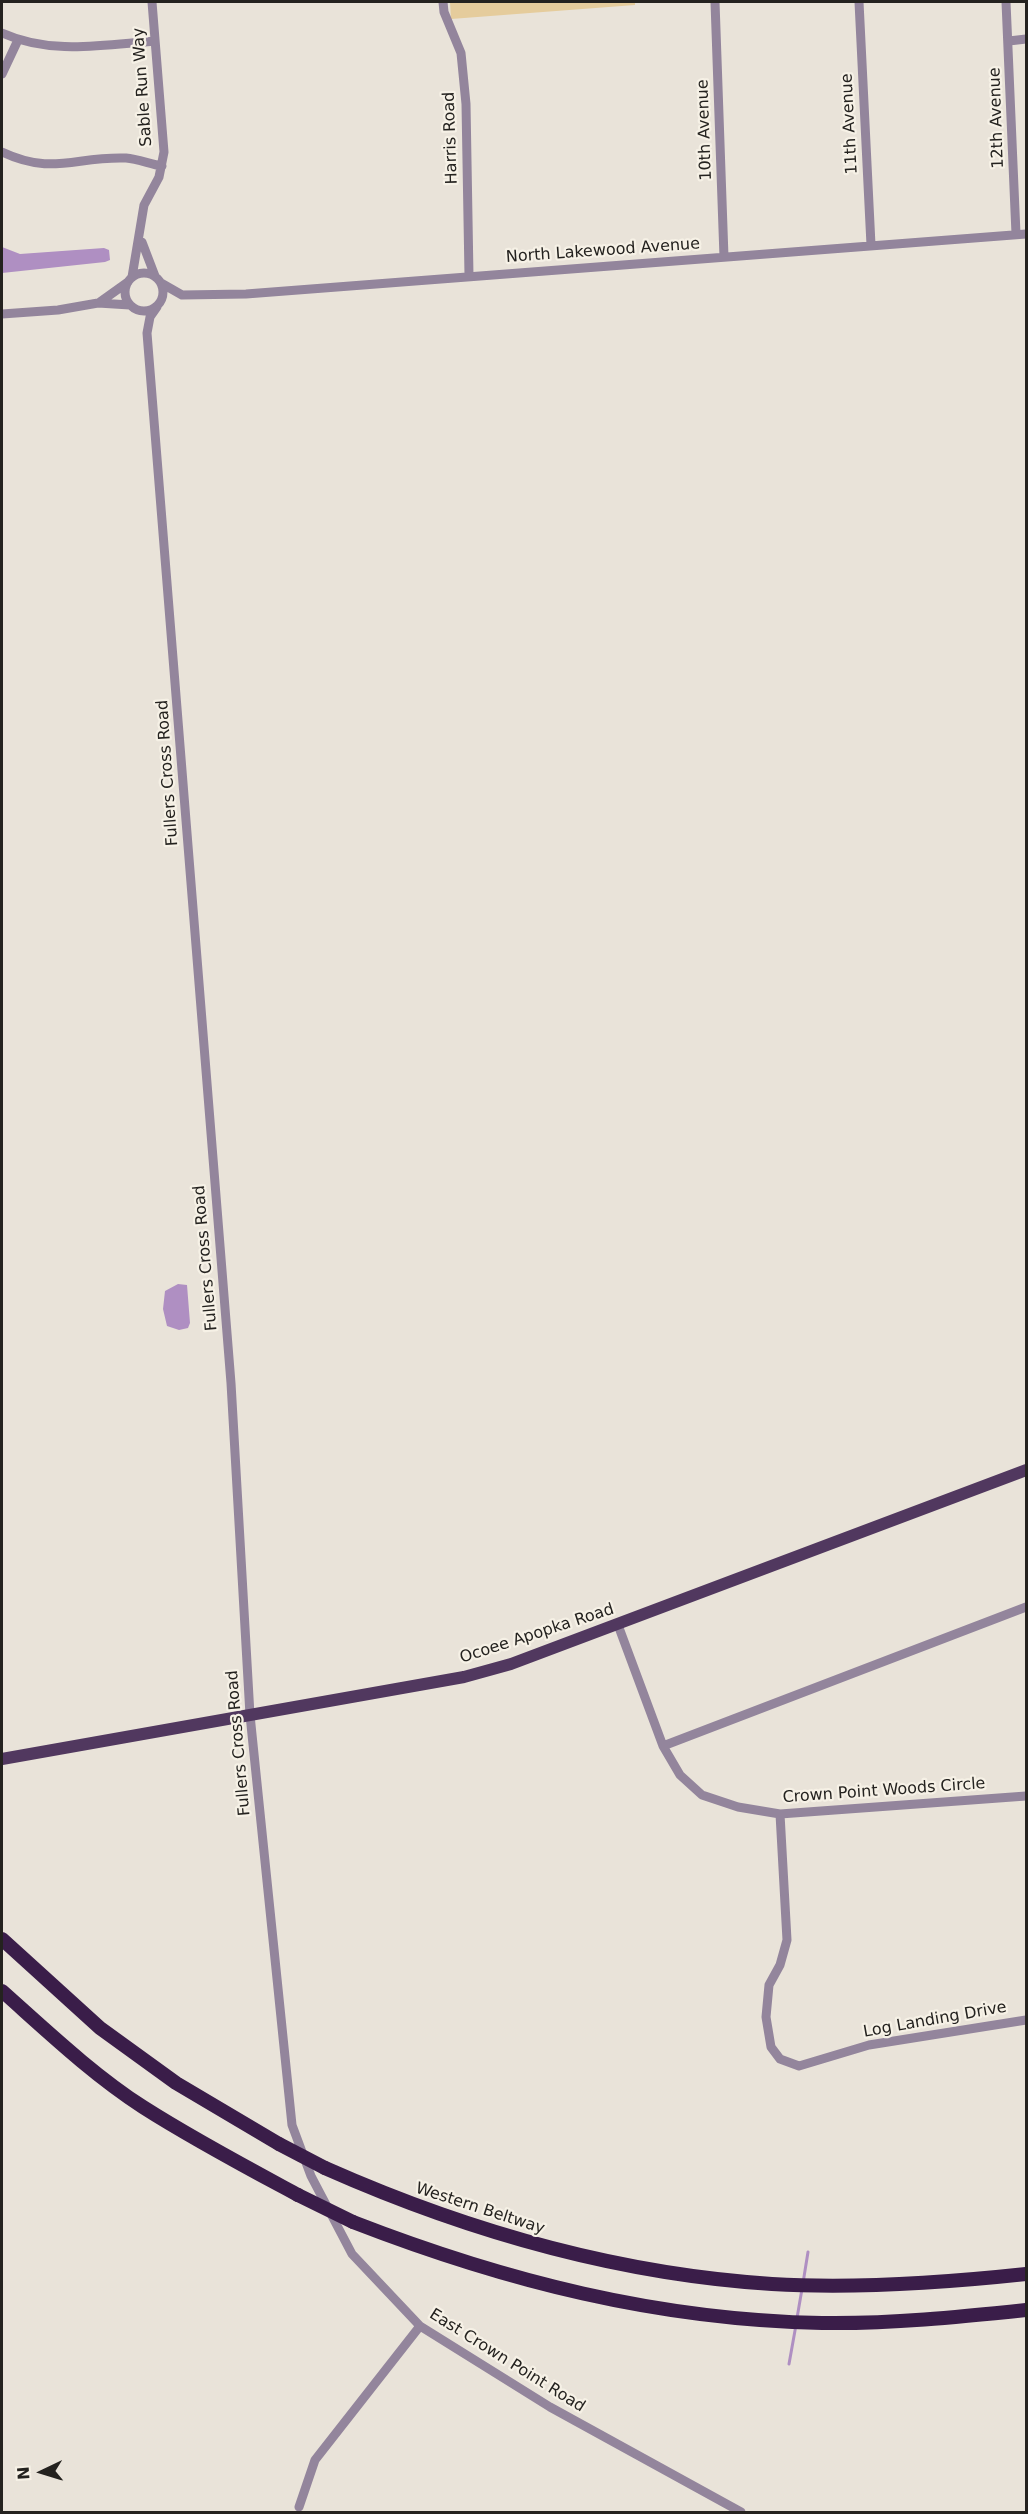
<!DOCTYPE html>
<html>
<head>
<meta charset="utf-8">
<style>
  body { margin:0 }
  #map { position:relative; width:1028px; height:2514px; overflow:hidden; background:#e9e3d9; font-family:"DejaVu Sans",sans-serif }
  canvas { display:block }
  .frame { position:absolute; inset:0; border:3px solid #24221f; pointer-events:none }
  .north { position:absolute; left:12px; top:2442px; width:60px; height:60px; -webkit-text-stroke:4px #f6f1e6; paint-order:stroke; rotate:266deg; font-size:16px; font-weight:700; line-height:24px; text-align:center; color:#24221f }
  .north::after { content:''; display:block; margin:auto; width:21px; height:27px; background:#24221f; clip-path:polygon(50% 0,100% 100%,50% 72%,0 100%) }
</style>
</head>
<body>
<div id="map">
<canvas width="1028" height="2514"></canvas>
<div class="frame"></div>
<div class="north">N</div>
</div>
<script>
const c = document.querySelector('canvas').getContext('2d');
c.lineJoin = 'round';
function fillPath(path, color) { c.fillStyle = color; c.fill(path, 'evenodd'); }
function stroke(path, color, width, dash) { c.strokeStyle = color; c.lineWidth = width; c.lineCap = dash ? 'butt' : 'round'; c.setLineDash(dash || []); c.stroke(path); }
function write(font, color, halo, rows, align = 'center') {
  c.font = font + ' "DejaVu Sans",sans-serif'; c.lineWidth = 4.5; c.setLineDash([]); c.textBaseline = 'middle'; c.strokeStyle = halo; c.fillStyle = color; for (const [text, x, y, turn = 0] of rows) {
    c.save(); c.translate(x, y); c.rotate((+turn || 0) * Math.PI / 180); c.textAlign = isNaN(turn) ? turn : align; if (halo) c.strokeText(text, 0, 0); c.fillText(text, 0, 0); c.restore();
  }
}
fillPath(new Path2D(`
  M450 2H635V5L451 19Z`), '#e5cc9c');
fillPath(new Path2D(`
  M2 247 20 254 104 248 109 250 110 260 105 262 2 273Z
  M178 1284 187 1285 190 1323 188 1328 179 1330 167 1326 163 1309 165 1291Z`), '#af8fc2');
stroke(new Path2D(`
  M803 2283 808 2252
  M797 2318 802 2289
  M789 2364 796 2325`), '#af8fc2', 3);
stroke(new Path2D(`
  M443 2 444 12 461 53 466 104 469 276
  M715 2 724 257
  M859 2 871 245
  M1006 2 1016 234
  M2 33C51 55 102 45 155 41
  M1009 41 1026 39
  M2 74 18 40
  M2 152C53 176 75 156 126 158 138 159 150 164 162 166
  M142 242 155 276
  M125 292a19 19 0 1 1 38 0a19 19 0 1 1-38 0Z
  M132 277 144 205 159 177 164 152 152 2
  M161 283 182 295 246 294 1026 234
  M100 302 128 282
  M157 307 150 317 147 333 231 1383 250 1715 292 2125 311 2176 352 2254 420 2326 550 2407 741 2512
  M2 314 58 310 98 303 130 305
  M618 1625 663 1746 680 1775 702 1795 738 1807 780 1814 1026 1796
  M663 1746 1026 1607
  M780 1814 787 1940 780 1965 769 1985 766 2017 771 2047 780 2059 799 2066 869 2045 1026 2020
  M299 2507 315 2460 420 2326`), '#93859c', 9);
stroke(new Path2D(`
  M2 1759 464 1677 511 1664 1026 1470`), '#51385f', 12);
stroke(new Path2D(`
  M2 1939 100 2028 176 2083 279 2144
  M2 1991C47 2031 92 2074 143 2107 193 2139 246 2167 298 2195
  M325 2168C467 2231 616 2274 772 2284 857 2289 942 2283 1026 2274
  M353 2222C505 2281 658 2320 822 2323 890 2324 959 2317 1026 2310`), '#3a1d49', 14);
stroke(new Path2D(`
  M279 2144 325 2168
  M298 2195 353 2222`), '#3a1d49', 14);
write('16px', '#24221f', '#f6f1e6', [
  ["Sable Run Way",143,87,-94],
  ["12th Avenue",997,118,-92],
  ["11th Avenue",850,124,-93],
  ["10th Avenue",705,130,-92],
  ["Harris Road",451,138,-92],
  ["North Lakewood Avenue",603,251,-4],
  ["Fullers Cross Road",168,773,-94],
  ["Fullers Cross Road",206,1258,-95],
  ["Ocoee Apopka Road",537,1634,-18],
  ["Fullers Cross Road",239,1743,-95],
  ["Crown Point Woods Circle",884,1791,-4],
  ["Log Landing Drive",935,2020,-10],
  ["Western Beltway",480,2209,18],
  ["East Crown Point Road",507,2361,32]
]);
</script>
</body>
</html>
